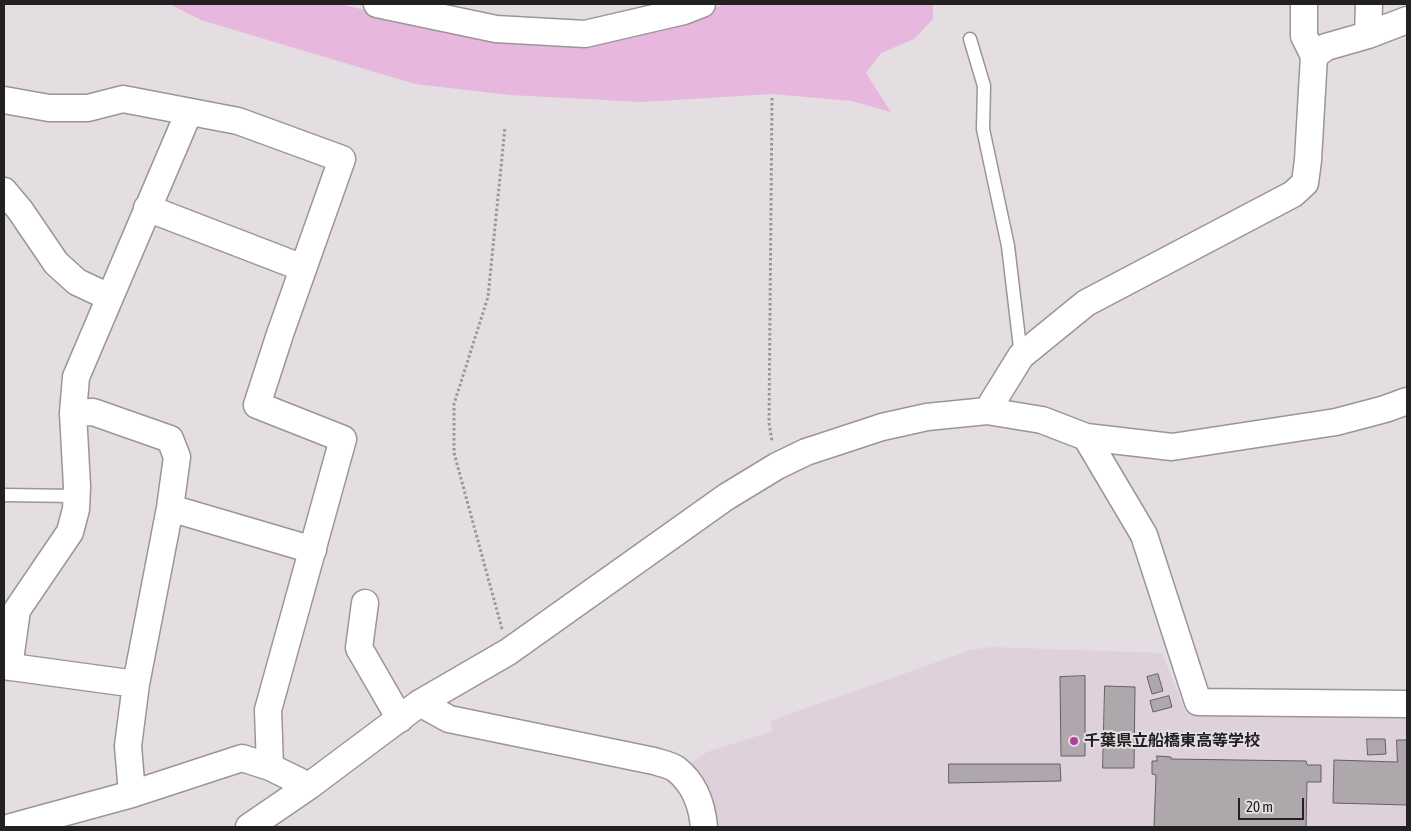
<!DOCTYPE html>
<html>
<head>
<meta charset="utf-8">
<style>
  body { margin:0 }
  #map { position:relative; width:1411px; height:831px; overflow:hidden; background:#e4dde2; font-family:"Asap Condensed",sans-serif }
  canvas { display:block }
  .frame { position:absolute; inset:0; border:5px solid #222022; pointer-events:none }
  .scale { position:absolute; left:1238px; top:798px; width:66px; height:22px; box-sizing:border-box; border:2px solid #222022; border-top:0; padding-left:6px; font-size:15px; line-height:18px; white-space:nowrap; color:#222022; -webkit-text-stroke:4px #e4dde2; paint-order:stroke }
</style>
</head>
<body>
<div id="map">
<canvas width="1411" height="831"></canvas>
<div class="frame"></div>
<div class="scale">20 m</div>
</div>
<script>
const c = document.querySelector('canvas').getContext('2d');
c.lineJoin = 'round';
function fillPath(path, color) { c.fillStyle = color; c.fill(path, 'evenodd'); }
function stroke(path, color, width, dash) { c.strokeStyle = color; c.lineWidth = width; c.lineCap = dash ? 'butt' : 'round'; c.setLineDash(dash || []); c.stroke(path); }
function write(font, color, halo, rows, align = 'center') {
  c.font = font + ' "Asap Condensed","Noto Sans JP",sans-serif'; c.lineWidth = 4; c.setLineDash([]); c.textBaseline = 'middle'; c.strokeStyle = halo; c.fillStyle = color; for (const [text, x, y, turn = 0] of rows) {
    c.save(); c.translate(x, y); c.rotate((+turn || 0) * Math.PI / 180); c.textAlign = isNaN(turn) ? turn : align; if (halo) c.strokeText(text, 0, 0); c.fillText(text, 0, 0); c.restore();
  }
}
fillPath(new Path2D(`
  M991 647 1162 653 1186 713 1407 716V827H713L687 766 707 752 773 731 770 721 971 650Z`), '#ded1db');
fillPath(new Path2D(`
  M169 4H340L393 17 497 35 684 19 725 4H933V19L914 39 881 53 866 73 891 112 852 101 772 94 642 102 510 95 415 84 201 20Z`), '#e8b7de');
const building = new Path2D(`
  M1158 674 1163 691 1152 694 1147 677Z
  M1085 676V756H1061L1060 677Z
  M1105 686 1135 687 1134 768H1103Z
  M1169 696 1172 707 1153 712 1150 701Z
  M1367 739H1385L1386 754 1368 755Z
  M1397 740H1407V805L1333 803 1334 760 1397 762Z
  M1157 756 1171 757V759L1306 761 1307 765H1321V782H1307L1306 827H1154L1156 775 1152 774V761H1157Z
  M949 764H1060L1061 781 949 783Z`);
fillPath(building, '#aea8ad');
stroke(building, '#655f64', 1);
const service = new Path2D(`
  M970 39 984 86 983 129 1008 246 1021 356
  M4 495 77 496`);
const minor = new Path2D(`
  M377 4 496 29 585 34 684 11 702 4
  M1304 4V36L1314 56
  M1368 35 1369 4
  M4 100 49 108H88L123 99 238 121 342 159 280 334 257 405 343 439 268 710 270 767
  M4 191 20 210 56 263 77 282 109 297
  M147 208 303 268
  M987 411 1021 356 1086 303 1293 194 1305 183 1308 160 1314 56 1326 47 1368 35 1407 20
  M73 413 76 377 189 112
  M1086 437 1144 535 1198 702 1407 704
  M170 508 313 550
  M365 603 359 648 400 719
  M4 666 136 684
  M9 667 17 610 70 532 76 509 77 486 73 413 93 412 170 439 177 457 170 508 136 684 128 746 132 794
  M420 703 449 719 654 761C660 763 670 765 676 769 695 784 702 804 704 827
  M11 827 132 794 242 758 270 767 309 786
  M249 827 309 786 420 703 508 652 726 497 777 466 806 452 882 427 927 417 987 411 1042 420 1086 437 1172 447 1336 422 1385 409 1407 401`);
stroke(service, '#9b9599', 15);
stroke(minor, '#9b9599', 29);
stroke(new Path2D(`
  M772 98 769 423 772 441
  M502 629 454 453V404L488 297 505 127`), '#9a9599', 3, [2.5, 2.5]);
stroke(service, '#fff', 12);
stroke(minor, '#fff', 26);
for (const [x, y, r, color] of [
  [1074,741,5,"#ac3f9e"]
]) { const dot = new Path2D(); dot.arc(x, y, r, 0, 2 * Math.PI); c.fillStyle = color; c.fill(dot); stroke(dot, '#e4dde2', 2); }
write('bold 16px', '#222022', '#e4dde2', [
  ["千葉県立船橋東高等学校",1084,741]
], 'left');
</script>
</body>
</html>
